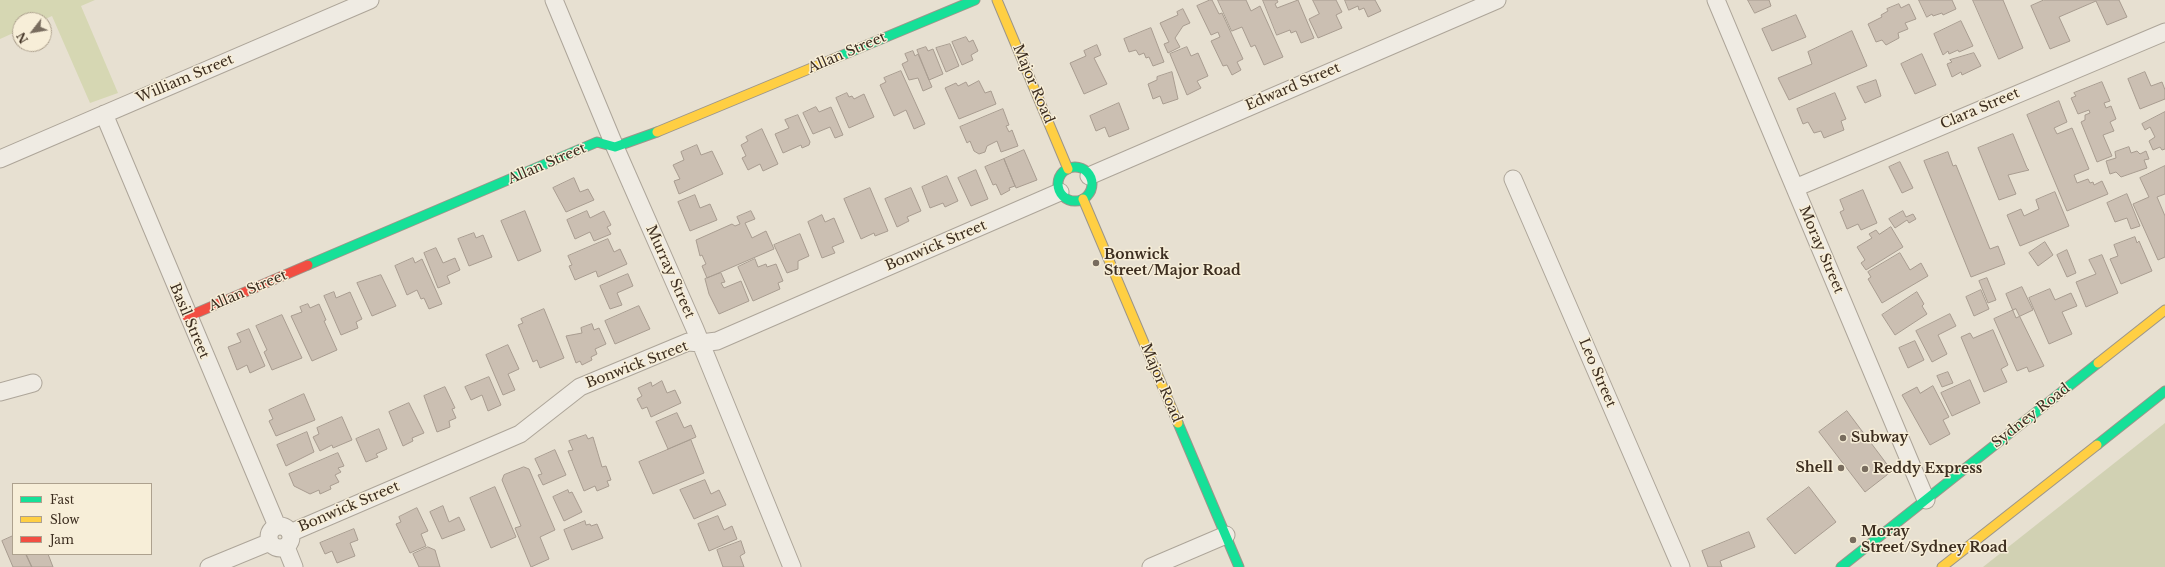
<!DOCTYPE html>
<html>
<head>
<meta charset="utf-8">
<style>
  body { margin:0 }
  #map { position:relative; width:2165px; height:567px; overflow:hidden; background:#e7e0d1; font-family:"Libre Baskerville",serif }
  canvas { display:block }
  .legend { position:absolute; left:12px; top:483px; width:140px; height:72px; box-sizing:border-box; background:#f7eed8; border:1px solid #ada18e; margin:0; padding:5px 7px; list-style:none; font-size:12px; color:#3d2e20 }
  .legend li { display:flex; align-items:center; gap:8px; height:20px }
  .legend b { width:20px; border:1px solid #ada18e }
  .north { position:absolute; left:12px; top:12px; width:40px; height:40px; box-sizing:border-box; background:#f7eed8; border:1px solid #ada18e; border-radius:50%; rotate:239deg; font-size:11px; font-weight:700; line-height:16px; text-align:center; color:#3d2e20 }
  .north::after { content:''; display:block; margin:auto; width:14px; height:18px; background:#786c5e; clip-path:polygon(50% 0,100% 100%,50% 72%,0 100%) }
</style>
</head>
<body>
<div id="map">
<canvas width="2165" height="567"></canvas>
<ul class="legend">
<li><b style="height:5px;background:#16e098"></b>Fast</li>
<li><b style="height:5px;background:#ffcf43"></b>Slow</li>
<li><b style="height:5px;background:#f24e42"></b>Jam</li>
</ul>
<div class="north">N</div>
</div>
<script>
const c = document.querySelector('canvas').getContext('2d');
c.lineJoin = 'round';
function fillPath(path, color) { c.fillStyle = color; c.fill(path, 'evenodd'); }
function stroke(path, color, width, dash) { c.strokeStyle = color; c.lineWidth = width; c.lineCap = dash ? 'butt' : 'round'; c.setLineDash(dash || []); c.stroke(path); }
function write(font, color, halo, rows, align = 'center') {
  c.font = font + ' "Libre Baskerville",serif'; c.lineWidth = 3; c.setLineDash([]); c.textBaseline = 'middle'; c.strokeStyle = halo; c.fillStyle = color; for (const [text, x, y, turn = 0] of rows) {
    c.save(); c.translate(x, y); c.rotate((+turn || 0) * Math.PI / 180); c.textAlign = isNaN(turn) ? turn : align; if (halo) c.strokeText(text, 0, 0); c.fillText(text, 0, 0); c.restore();
  }
}
fillPath(new Path2D(`
  M0 0H95L81 6 118 93 90 103 52 16 43 20H20V30L0 39Z`), '#d6d7b3');
fillPath(new Path2D(`
  M2165 423V567H1983Z`), '#d1d1b3');
const building = new Path2D(`
  M1210 0H1212L1219 14 1222 13 1243 59 1237 62 1241 70 1232 75 1227 65 1223 66 1211 41 1220 37 1218 32 1211 35 1197 6Z
  M1218 0H1246L1251 11 1260 6 1283 57 1264 65 1255 45 1251 47 1242 27 1232 31Z
  M1263 0H1277L1278 2 1275 4 1277 8 1298 0 1314 38 1301 43 1296 31 1291 33 1290 30 1277 35Z
  M1313 0H1336L1342 12 1336 15 1342 28 1318 38 1309 19 1319 14Z
  M1345 0H1375L1381 11 1368 17 1364 8 1359 10 1358 6 1349 10Z
  M1748 0H1769L1771 6 1755 13Z
  M1919 0H1952L1956 9 1943 15 1942 13 1933 16 1932 14 1927 17Z
  M1973 0H2003L2023 48 1999 59Z
  M2044 0H2119L2127 17 2107 25 2096 1 2059 17 2070 41 2050 49 2031 6Z
  M1899 4 1901 8 1909 4 1916 19 1905 23 1908 29 1898 33 1899 38 1886 45 1882 40 1876 42 1868 24 1882 17 1881 15 1888 11 1887 9Z
  M1183 9 1190 23 1183 26 1175 38 1180 47 1168 53 1164 44 1169 42 1160 23 1178 15 1177 12Z
  M1796 15 1806 37 1772 51 1762 29Z
  M1961 21 1973 46 1959 52 1958 50 1949 54 1948 51 1943 55 1934 34Z
  M1151 28 1164 62 1153 66 1149 57 1146 58 1144 53 1139 55 1136 50 1129 52 1124 39Z
  M1852 31 1867 66 1789 100 1778 78 1812 64 1808 52Z
  M966 37 969 42 973 40 978 51 971 55 973 60 962 65 952 42Z
  M950 44 959 66 946 72 936 48Z
  M1097 45 1101 55 1094 58 1107 84 1084 94 1070 63 1086 56 1084 51Z
  M926 47 928 51 933 49 943 74 929 80 917 50Z
  M1187 47 1191 56 1198 53 1208 76 1197 81 1201 88 1187 95 1170 54Z
  M913 51 915 56 918 54 932 87 923 91 918 78 909 80 902 64 908 61 905 54Z
  M1974 53 1981 66 1962 75 1961 72 1952 77 1947 64 1952 62 1950 60Z
  M1922 54 1936 85 1915 94 1901 64Z
  M901 71 925 124 914 129 906 110 894 116 880 85 886 82 884 78Z
  M1172 72 1178 99 1163 104 1160 96 1153 99 1148 84 1157 80V77Z
  M2145 72 2151 86 2162 82 2165 90V99L2140 109 2128 79Z
  M1876 80 1881 96 1865 103 1857 87Z
  M979 81 985 93 991 91 996 104 959 119 945 88 956 83 958 86 966 82 968 86Z
  M2102 82 2110 101 2104 103 2106 108 2111 106 2116 119 2110 122 2114 131 2103 135 2112 156 2097 162 2081 122 2085 120V115L2090 113 2089 110 2078 114 2071 98 2076 96 2074 93Z
  M847 93 849 97 852 96 854 99 864 94 874 117 849 128 836 98Z
  M1835 93 1846 119 1841 121 1844 130 1824 138 1821 131 1814 133 1808 122 1803 124 1797 109Z
  M2059 101 2067 122 2054 128 2057 134 2072 128 2089 169 2074 175 2077 183 2088 179 2090 183 2093 182 2094 185 2102 181 2108 194 2067 211 2027 115Z
  M1119 103 1129 129 1109 137 1105 127 1096 131 1090 116Z
  M816 107 819 112 831 107 843 135 835 138 830 127 813 134 803 113Z
  M1003 109 1009 125 1006 126 1009 132 1012 130 1018 146 1001 152 997 141 987 146 985 152 979 154 974 151 970 141 967 143 960 127Z
  M2165 112V149L2162 150 2160 147 2153 150 2149 141 2155 137 2150 127 2145 130 2142 124Z
  M798 115 810 142 809 145 802 148 801 145 783 153 775 134 789 128 785 120Z
  M762 129 778 164 763 171 760 164 748 170 742 158 746 156 741 145 748 141 746 137Z
  M2013 134 2027 168 2029 170 2008 175 2016 194 1999 200 1978 148Z
  M697 145 701 155 712 151 723 174 679 194 674 181 680 179 673 165 684 160 681 152Z
  M2129 147 2131 153 2137 151 2140 154 2146 151 2149 159 2144 160 2147 168 2121 177 2116 172 2110 174 2106 161 2116 158 2115 152Z
  M1024 150 1037 180 1016 188 1004 159Z
  M1948 152 1953 166 1956 165 1990 249 1998 246 2005 264 1971 277 1924 161Z
  M1004 159 1015 186 1009 188 1010 190 1001 195 996 184 993 185 985 167Z
  M1900 162 1913 188 1902 193 1889 167Z
  M2165 166V194L2157 197 2165 216V257L2158 260 2133 204 2149 197 2140 178Z
  M976 170 988 199 971 206 958 178Z
  M947 176 958 201 945 207 943 203 930 208 922 187Z
  M574 178 580 192 588 189 594 200 566 212 553 188Z
  M870 188 888 231 875 236 874 233 861 239 844 199Z
  M911 188 921 211 907 217 909 221 897 227 885 199Z
  M1863 190 1877 223 1861 230 1858 224 1847 229 1840 212 1844 210 1840 200Z
  M2055 192 2069 226 2020 246 2007 215 2021 209 2024 216 2039 209 2036 200Z
  M2127 194 2140 226 2131 229 2127 218 2115 222 2107 203Z
  M695 195 700 208 710 204 717 220 690 231 678 202Z
  M525 211 541 251 518 261 501 221Z
  M587 211 590 218 604 211 611 225 607 227 611 234 594 241 590 232 575 239 567 220Z
  M751 211 755 219 745 223 752 238 766 231 774 249 707 278 702 266 706 264 702 255 700 256 696 240 732 224 735 226 740 224 737 217Z
  M1903 211 1906 217 1913 214 1916 219 1909 223 1907 220 1895 228 1889 219Z
  M822 215 825 222 834 218 844 242 832 247 835 253 822 258 808 222Z
  M1891 227 1903 247 1866 270 1861 263 1865 260 1857 247 1872 238 1869 234 1876 230 1879 234Z
  M474 233 476 238 483 235 492 257 469 266 458 239Z
  M800 234 809 256 798 261V269L787 273 774 245Z
  M2135 237 2137 243 2139 241 2152 271 2121 284 2110 259 2118 256 2114 245Z
  M608 239 614 252 620 249 627 264 598 277 596 271 575 280 569 266 572 265 568 256Z
  M2045 242 2053 255 2038 266 2029 253Z
  M436 248 443 263 455 258 460 270 447 276 450 283 438 288 424 253Z
  M2067 250 2076 273 2067 277 2057 255Z
  M1900 253 1910 270 1921 263 1928 276 1882 303 1868 279 1871 277 1868 272Z
  M2102 255 2118 293 2086 307 2076 282 2096 274 2089 260Z
  M413 258 415 263 422 259 442 304 429 309 424 298 421 299 417 290 407 295 395 266Z
  M755 259 758 267 766 264 767 267 776 264 783 281 778 283 780 289 753 301 738 267Z
  M721 273 725 282 721 283 724 288 741 281 749 301 719 314 709 294 705 279Z
  M628 274 633 286 617 293 622 305 610 309 600 286Z
  M381 275 396 306 372 316 357 283Z
  M1987 278 1996 300 1988 303 1979 281Z
  M2022 287 2033 310 2016 318 2006 294Z
  M2050 289 2055 300 2071 293 2077 306 2062 312 2072 334 2049 344 2029 298Z
  M1981 290 1989 309 1974 316 1966 297Z
  M334 292 336 298 350 292 362 319 356 322 358 328 341 335 324 296Z
  M1917 292 1924 304 1922 306 1927 314 1895 335 1882 315Z
  M308 304 310 308 319 304 326 320 324 321 337 350 312 361 291 316 302 312 300 307Z
  M639 306 650 329 615 344 605 321Z
  M544 309 564 358 540 368 537 360 533 362 518 325 523 323 521 319Z
  M2016 309 2044 366 2029 372 2027 367 2017 371 1994 319Z
  M1950 314 1956 326 1938 335 1947 354 1932 362 1916 331Z
  M282 315 302 358 272 370 264 352 267 350 256 326Z
  M592 324 594 330 599 328 606 344 595 349 597 354 591 357 592 360 582 365 580 361 576 363 566 336 582 333 581 328Z
  M249 329 265 366 250 373 247 365 237 370 228 347 241 342 237 334Z
  M1993 330 2008 365 2001 369 2007 382 1984 392 1961 337 1970 333 1973 338Z
  M1915 341 1924 360 1908 368 1899 348Z
  M508 345 519 369 508 374 515 390 503 395 486 355Z
  M1948 372 1953 383 1942 387 1937 376Z
  M489 377 501 405 488 411 482 395 471 400 465 387Z
  M1970 380 1980 403 1952 416 1941 393Z
  M662 381 667 393 675 390 681 403 651 417 647 407 642 409 637 399 642 396 638 388 651 382 652 386Z
  M1933 386 1949 417 1943 420 1950 434 1930 445 1902 395 1917 387 1920 393Z
  M445 387 455 408 452 409 456 418 449 421 450 427 437 432 424 396Z
  M304 394 315 420 276 436 269 421 273 419 269 410Z
  M409 403 424 433 412 438 413 441 403 446 389 412Z
  M1847 411 1892 471 1865 492 1819 432Z
  M677 413 684 428 691 425 696 437 668 449 656 422Z
  M342 417 352 440 333 448 332 445 320 451 313 437 319 434 317 428Z
  M379 429 387 449 376 454 378 457 366 462 356 439Z
  M307 432 314 452 286 466 277 445Z
  M586 435 588 439 593 437 602 467 606 466 611 480 607 481 609 486 597 491 595 486 584 491 568 451 573 450 569 441Z
  M691 440 704 473 653 494 639 462Z
  M555 450 566 475 543 485 538 475 542 474 535 459Z
  M338 453 344 466 338 468 341 472 335 475 339 482 330 486 331 489 320 494 319 490 310 494 294 486 289 474Z
  M524 467 529 469 555 530 540 537 549 559 531 567 515 528 521 526 502 480 504 475Z
  M705 480 711 494 719 490 726 505 694 519 680 490Z
  M495 487 516 537 491 548 470 498Z
  M1809 487 1836 522 1795 554 1767 519Z
  M568 490 569 493 572 492 582 512 564 521 553 497Z
  M443 506 449 522 459 517 465 530 442 539 430 512Z
  M417 508 428 531 421 534 426 546 410 553 396 524 401 522 399 517Z
  M718 516 724 530 732 526 737 539 709 551 698 524Z
  M585 521 586 525 590 524 591 526 597 524 603 538 572 550 564 530Z
  M354 529 358 540 350 543 355 556 337 563 332 551 325 554 320 543Z
  M1749 532 1755 547 1720 561 1722 567H1708L1702 551Z
  M13 536V554H26L32 567H13L2 541Z
  M741 541 745 553 740 556 744 567H723L717 550Z
  M428 547 435 550 440 567H419L413 554Z
  M26 554H48L53 567H32Z`);
fillPath(building, '#cbbfb2');
stroke(building, '#a89c90', 1);
const street = new Path2D(`
  M554 0 615 147 695 329 792 567
  M1716 0 1926 500
  M104 114 277 526
  M0 159 370 0
  M1089 176 1497 0
  M1513 179 1681 567
  M1795 188 2165 32
  M0 392 33 383
  M269 537a11 11 0 1 1 22 0a11 11 0 1 1-22 0Z
  M290 533 520 434 580 387 688 342 701 343 717 341 1060 192
  M286 547 294 567
  M209 567 270 542
  M1151 567 1226 535`);
const fast = new Path2D(`
  M838 57 975 0
  M1058 184a17 17 0 1 1 34 0a17 17 0 1 1-34 0Z
  M308 265 597 142 615 147 657 132
  M1178 423 1239 567
  M2097 445 2165 391
  M1841 567 2098 363`);
const slow = new Path2D(`
  M997 0 1068 169
  M657 132 838 57
  M1083 199 1178 423
  M2098 363 2165 310
  M1942 567 2097 445`);
const jam = new Path2D(`
  M187 317 308 265`);
stroke(street, '#ada599', 19);
stroke(fast, '#9c958a', 11);
stroke(slow, '#9c958a', 11);
stroke(jam, '#9c958a', 11);
stroke(street, '#efebe3', 17);
stroke(fast, '#16e098', 9);
stroke(slow, '#ffcf43', 9);
stroke(jam, '#f24e42', 9);
for (const [x, y, r, color] of [
  [1096,263,4,"#786c5e"],
  [1843,438,4,"#786c5e"],
  [1841,468,4,"#786c5e"],
  [1865,469,4,"#786c5e"],
  [1853,540,4,"#786c5e"]
]) { const dot = new Path2D(); dot.arc(x, y, r, 0, 2 * Math.PI); c.fillStyle = color; c.fill(dot); stroke(dot, '#f7eed8', 1.5); }
write('14px', '#3d2e20', '#f7eed8', [
  ["Allan Street",847,53,-23],
  ["William Street",185,79,-23],
  ["Major Road",1033,84,67],
  ["Edward Street",1293,87,-23],
  ["Clara Street",1980,109,-23],
  ["Allan Street",547,164,-23],
  ["Bonwick Street",936,246,-23],
  ["Moray Street",1821,250,67],
  ["Murray Street",670,272,66],
  ["Allan Street",248,291,-23],
  ["Basil Street",189,321,67],
  ["Bonwick Street",637,365,-21],
  ["Leo Street",1597,373,67],
  ["Major Road",1161,383,67],
  ["Sydney Road",2031,416,-38],
  ["Bonwick Street",349,507,-23]
]);
write('bold 14px', '#3d2e20', '#f7eed8', [
  ["Bonwick",1104,255],
  ["Street/Major Road",1104,271],
  ["Subway",1851,438],
  ["Shell",1833,468,"right"],
  ["Reddy Express",1873,469],
  ["Moray",1861,532],
  ["Street/Sydney Road",1861,548]
], 'left');
</script>
</body>
</html>
